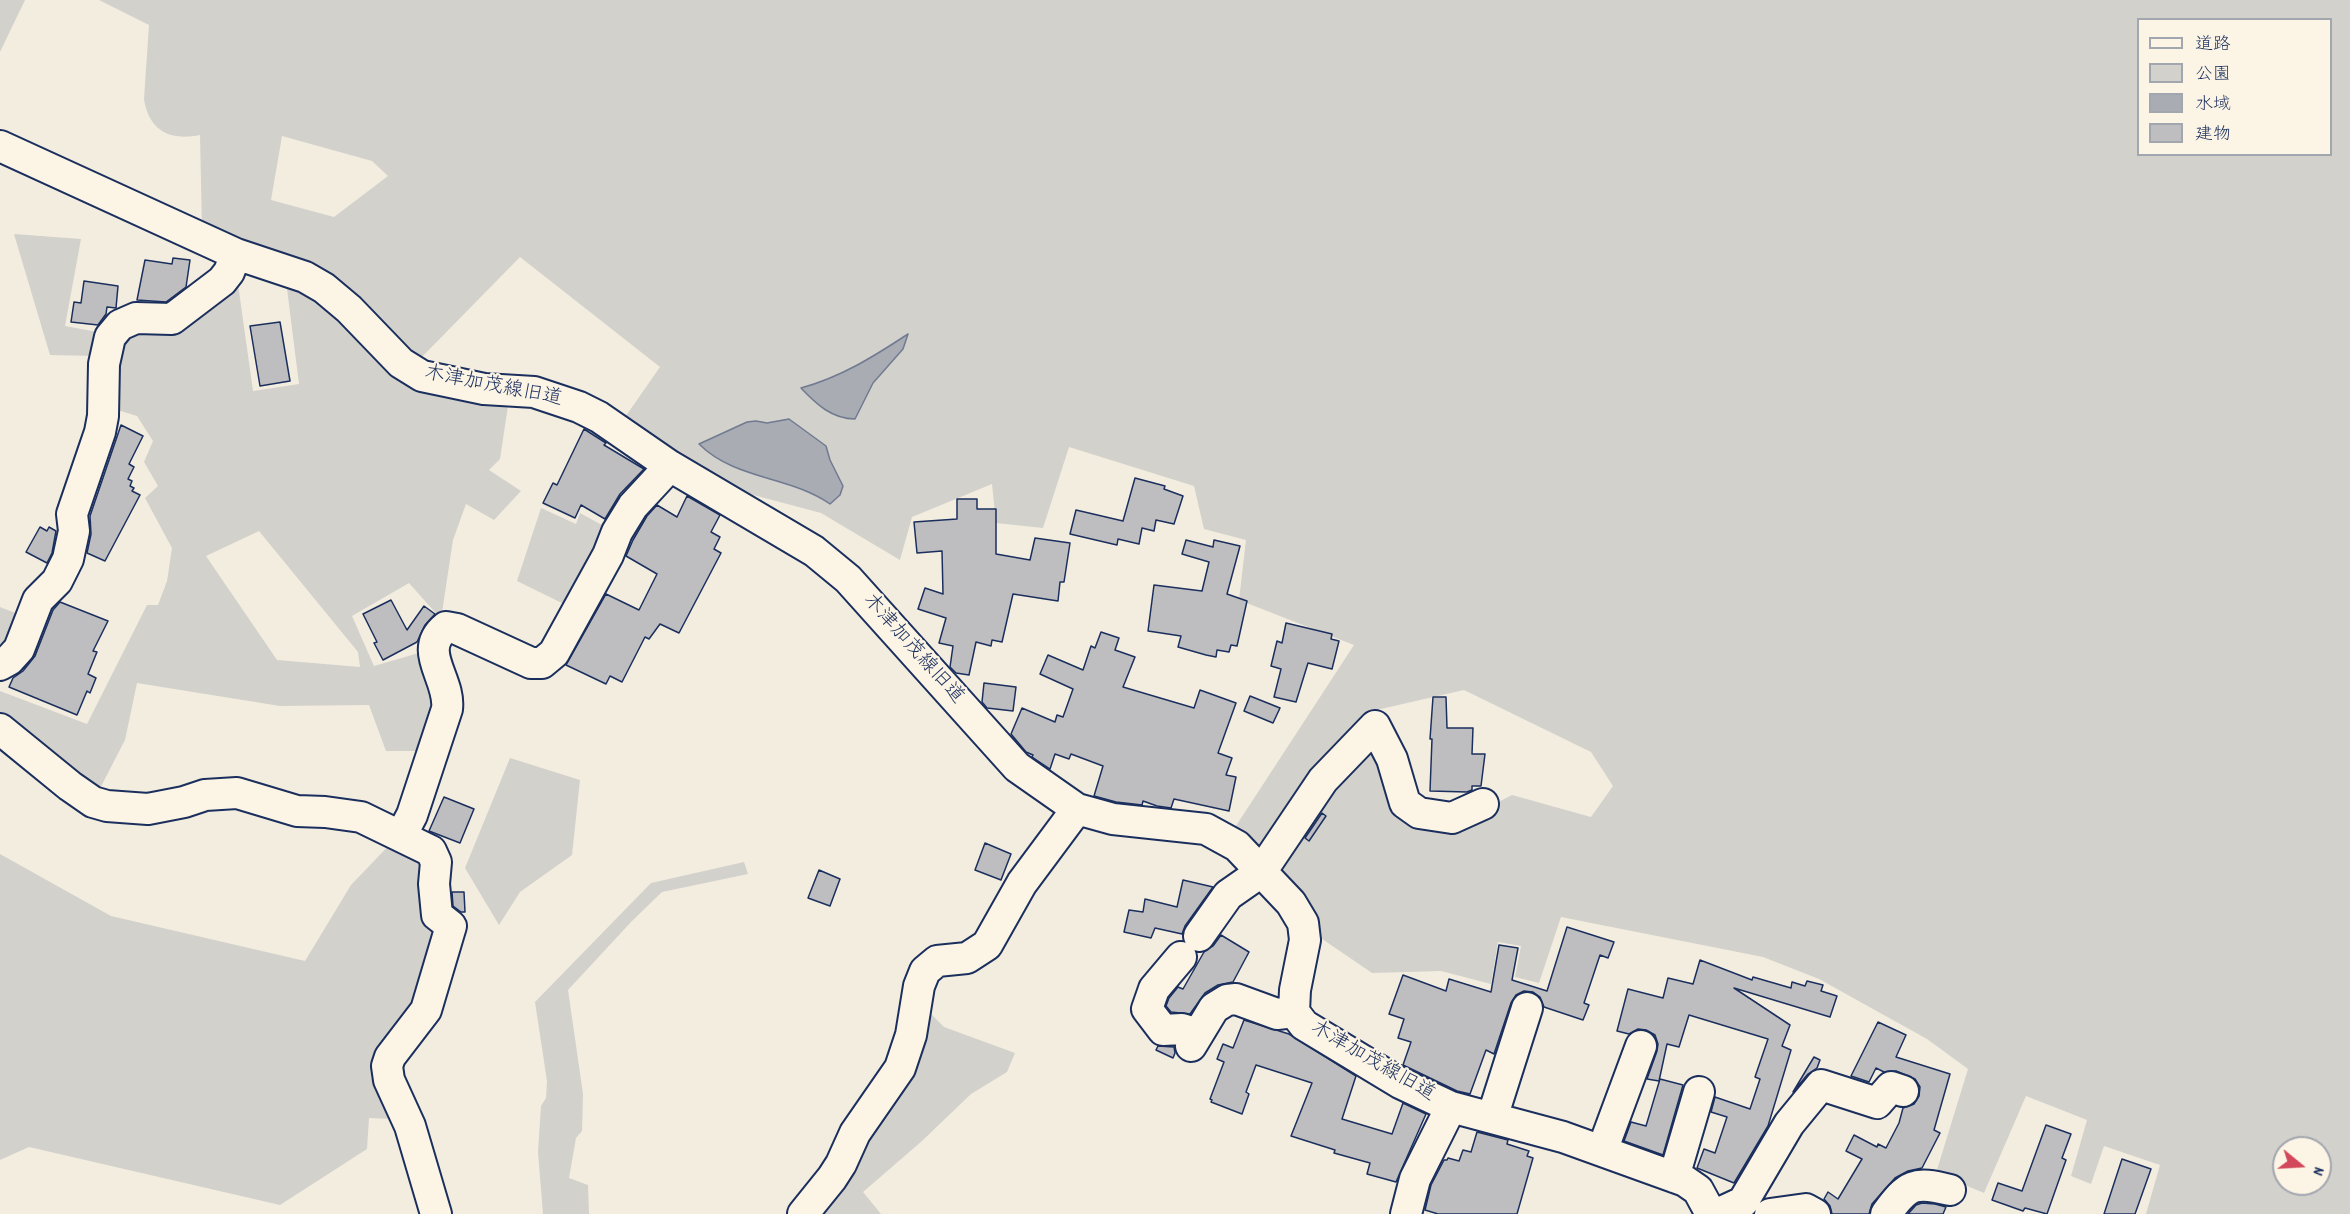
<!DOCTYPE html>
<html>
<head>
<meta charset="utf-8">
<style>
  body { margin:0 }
  #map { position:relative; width:2350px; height:1214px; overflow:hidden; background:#f3ede0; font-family:Dekko,"Klee One",sans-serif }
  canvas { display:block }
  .legend { position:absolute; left:2137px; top:18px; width:195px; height:138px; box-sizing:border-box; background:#fcf5e5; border:2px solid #a2a6af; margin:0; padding:8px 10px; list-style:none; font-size:18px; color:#1b2f5e }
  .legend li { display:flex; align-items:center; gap:12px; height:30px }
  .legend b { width:30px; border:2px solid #a2a6af }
  .north { position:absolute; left:2272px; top:1136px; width:60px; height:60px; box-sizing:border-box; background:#fcf5e5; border:2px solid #a2a6af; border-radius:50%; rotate:108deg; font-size:16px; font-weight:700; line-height:24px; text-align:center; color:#1b2f5e }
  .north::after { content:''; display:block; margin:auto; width:21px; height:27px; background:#d1495b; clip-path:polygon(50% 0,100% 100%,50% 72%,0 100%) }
</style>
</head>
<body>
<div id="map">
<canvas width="2350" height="1214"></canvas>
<ul class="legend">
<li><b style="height:8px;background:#fcf5e5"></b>道路</li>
<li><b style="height:16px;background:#d3d1cc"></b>公園</li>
<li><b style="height:16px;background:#a9acb3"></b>水域</li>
<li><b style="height:16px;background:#bebec0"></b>建物</li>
</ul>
<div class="north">N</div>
</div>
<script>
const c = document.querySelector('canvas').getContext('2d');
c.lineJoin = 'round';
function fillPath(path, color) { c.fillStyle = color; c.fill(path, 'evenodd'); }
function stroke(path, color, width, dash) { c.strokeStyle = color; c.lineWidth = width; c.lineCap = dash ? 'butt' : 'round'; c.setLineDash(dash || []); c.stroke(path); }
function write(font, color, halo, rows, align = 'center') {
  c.font = font + ' Dekko,"Klee One",sans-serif'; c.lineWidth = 4.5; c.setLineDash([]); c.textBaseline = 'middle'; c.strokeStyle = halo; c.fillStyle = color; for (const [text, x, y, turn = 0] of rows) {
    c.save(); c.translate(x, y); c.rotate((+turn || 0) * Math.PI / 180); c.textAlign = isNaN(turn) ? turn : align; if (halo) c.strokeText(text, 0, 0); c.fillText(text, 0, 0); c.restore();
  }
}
fillPath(new Path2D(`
  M0 0H25L0 52Z
  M99 0H2350V1214H2146L2160 1165 2104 1146 2091 1184 2071 1176 2087 1120 2026 1096 1984 1193 1936 1173 1968 1069 1927 1039 1819 979 1763 957 1561 917 1539 983 1515 977 1521 946 1498 942 1491 984 1441 971 1372 973 1312 932 1230 835 1354 645 1239 600 1246 540 1204 529 1194 486 1069 447 1043 528 996 523 992 484 912 517 900 560 821 513 746 493 718 482 621 423 660 367 520 257 415 364 396 350 202 230 200 135C170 141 149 131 144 99L149 25ZM2138 20H2330V154H2138ZM282 136 372 161 388 176 334 217 271 200ZM907 335 903 349 873 383 855 419 801 388C841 376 873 357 907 335ZM1464 690 1591 752 1613 786 1591 817 1512 795 1454 825 1399 803 1367 725 1372 711ZM2284 1148H2320V1184H2284Z
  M14 234 81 239 65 326 103 333 97 356 50 355Z
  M237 277 253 391 299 384 286 281 301 285 385 361 509 399 500 459 489 470 521 491 494 520 466 504 453 540 441 619 409 583 352 616 374 666 429 650 437 678 428 751H386L369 705 280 706 137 683 125 740 95 798 0 724V691L87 724 147 605H158L167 581 172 548 145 498 158 486 144 462 153 441 137 416 111 408 117 341ZM259 531 358 652 360 667 277 660 206 556Z
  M541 508 576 524 580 513 611 530 574 609 517 581Z
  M0 607 23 616 0 657Z
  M510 758 580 780 572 855 520 892 499 925 465 868Z
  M397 837 415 844 446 929 421 999 387 1049 394 1119 369 1118 367 1149 280 1205 29 1147 0 1160V854L111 916 305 961 351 885Z
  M744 862 748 874 662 892 631 922 568 990 583 1094 582 1131 576 1138 569 1178 588 1185 589 1214H543L538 1152 541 1106 546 1098 547 1081 535 1002 651 883Z
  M919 1002 944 1027 1015 1053 1007 1072 971 1094 922 1141 863 1192 881 1214H807Z`), '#d3d1cc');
const water = new Path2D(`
  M908 334 903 349 873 383 855 419C832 419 816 404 801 388 841 377 873 357 908 334Z
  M789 419 826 446 830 460 843 486 840 495 830 504C790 476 735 480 699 444L747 422 756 421 767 423Z`);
fillPath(water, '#a9acb3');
stroke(water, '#707a91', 1.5);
const building = new Path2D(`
  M173 258 190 260 186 287 166 302 137 300 145 260 172 264Z
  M84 281 118 286 116 308 107 307 106 314 98 325 71 322 74 302 81 303Z
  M280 322 290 381 260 386 250 326Z
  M121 425 143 436 129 464 134 467 128 479 132 481 130 486 134 488 132 491 140 495 105 561 87 553 91 534 90 516Z
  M584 429 606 443 604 445 644 469 620 494 605 519 581 505 575 518 543 503 553 483 557 485Z
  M1135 478 1165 486 1164 489 1183 496 1174 524 1156 520 1154 531 1142 528 1139 544 1118 539 1117 545 1070 534 1076 510 1123 521Z
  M687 496 720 515 711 532 720 537 714 549 721 553 679 633 660 624 649 639 645 637 622 682 610 676 606 684 566 665 606 594 639 610 657 574 626 556 633 540 647 516 657 505 677 517Z
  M957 499H977V509H996V554L1030 560 1035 538 1070 543 1064 582H1060L1058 601 1013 594 1002 642 992 640 991 646 976 642 969 675 956 673 950 667 953 646 939 643 946 618 918 609 925 588 943 594 942 551 917 553 914 522 957 519Z
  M40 527 47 531 49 527 56 531 52 553 47 563 26 552Z
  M1186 540 1213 547 1214 540 1240 546 1227 594 1247 601 1237 646 1231 645 1229 652 1217 650 1216 657 1206 655 1178 647 1181 636 1148 631 1154 585 1202 591 1209 562 1182 554Z
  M391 600 407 630 424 606 435 614 425 625 417 642 383 660 374 643 377 642 363 614Z
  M60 602 108 621 93 651 97 652 88 674 96 678 90 693 87 691 77 715 9 687 13 678 23 671 35 656 53 610Z
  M1286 623 1332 634 1331 639 1339 641 1332 669 1308 663 1296 702 1274 697 1281 669 1271 666 1277 641 1282 643Z
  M1101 632 1119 638 1115 650 1135 657 1123 687 1194 708 1200 690 1236 703 1218 753 1232 758 1226 775 1236 777 1229 811 1174 799 1171 808 1157 806 1143 801 1142 805 1116 802 1094 796 1103 766 1071 754 1069 759 1055 754 1050 769 1032 757 1033 755 1026 752 1011 734 1022 708 1055 722 1057 715 1063 717 1073 689 1040 674 1048 655 1083 670 1091 646 1095 648Z
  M984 683 1016 687 1013 711 987 708 982 702Z
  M1250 696 1280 708 1273 723 1244 711Z
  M1433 697H1446L1447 728H1473L1472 754H1485L1481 786H1472V790L1467 792 1430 791 1432 739H1430Z
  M444 797 474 809 460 843 429 831Z
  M1322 813 1326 816 1309 841 1305 838Z
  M985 843 1011 854 1001 880 975 870Z
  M819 870 840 879 830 906 808 898Z
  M1183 880 1213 887 1185 926 1182 934 1155 928 1151 938 1124 932 1129 910 1143 912 1145 899 1177 907Z
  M452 892H464L465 912H461L453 906Z
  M1567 927 1614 942 1608 958 1600 955 1584 1003 1589 1005 1583 1020 1544 1007 1540 997 1533 992 1524 991 1516 995 1511 1003 1494 1054 1486 1050 1470 1094 1457 1091 1403 1065 1411 1042 1398 1038 1404 1019 1389 1014 1403 975 1446 991 1449 979 1491 992 1499 945 1518 948 1512 980 1547 991Z
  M1221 935 1249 952 1233 982 1218 985 1205 993 1190 1014 1171 1012 1166 1006 1169 998 1178 987 1183 989 1204 952 1213 946Z
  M1700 960 1752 980 1753 977 1791 988 1792 982 1805 986 1807 981 1823 985 1821 991 1837 996 1830 1017 1734 988 1790 1025 1782 1046 1791 1050 1768 1126 1734 1183 1697 1168 1704 1149 1715 1153 1727 1117 1711 1112 1715 1097 1750 1109 1760 1079 1755 1077 1768 1039 1689 1015 1679 1047 1667 1044 1659 1081 1647 1079 1657 1051 1658 1044 1655 1035 1646 1030 1638 1029 1629 1034 1617 1031 1628 989 1663 998 1668 978 1693 984Z
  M1244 1020 1289 1034 1356 1076 1342 1119 1392 1134 1403 1103 1426 1114 1396 1182 1367 1174 1370 1163 1334 1153 1335 1150 1291 1136 1312 1083 1256 1065 1246 1092 1249 1094 1242 1114 1211 1102 1212 1100 1210 1099 1224 1062 1217 1059 1223 1044 1233 1048Z
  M1878 1022 1906 1035 1896 1057 1950 1074 1934 1130 1940 1133 1922 1168 1908 1171 1895 1178 1872 1204 1869 1214H1832L1830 1206 1824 1199 1828 1192 1838 1199 1862 1159 1846 1151 1854 1135 1877 1147 1878 1144 1886 1148 1899 1123 1903 1108 1914 1104 1919 1096 1920 1087 1915 1079 1896 1071 1884 1072 1876 1068 1869 1082 1851 1076Z
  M1158 1046 1174 1047 1175 1053 1173 1058 1156 1050Z
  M1814 1057 1820 1060 1817 1068 1808 1074 1793 1092Z
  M1660 1079 1683 1085 1663 1155 1624 1141 1631 1122 1646 1126Z
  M2046 1125 2071 1134 2062 1158 2066 1160 2047 1214 2025 1208 2023 1211 1992 1200 1998 1183 2022 1191Z
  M1477 1132 1508 1140 1507 1144 1529 1151 1527 1156 1533 1158 1517 1214H1438L1425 1210 1431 1185 1444 1160H1447L1448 1158 1459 1161 1463 1150 1471 1152Z
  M2122 1159 2151 1169 2135 1214H2104Z
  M1922 1203 1935 1204 1946 1207 1943 1214H1908L1916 1205Z`);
fillPath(building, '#bebec0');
stroke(building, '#1b2f5e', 1.5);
const minor = new Path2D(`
  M0 146 236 254 305 277 324 288 349 309 401 363 422 376 484 389 534 392 579 407 599 417 670 466 814 551 848 579 1017 767 1077 809 1113 819 1206 829 1237 846 1291 903 1303 923 1305 940 1295 990 1294 1012 1304 1025 1400 1083 1451 1107 1563 1137 1685 1181 1698 1190 1711 1214
  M0 665 9 660 19 649 38 600 57 581 68 559 74 531 72 514 100 432 103 416 104 364 110 337 120 325 136 318 172 319 222 281 229 272 236 254
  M0 729 70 786 93 802 107 806 148 809 184 802 205 795 237 793 297 811 325 812 361 817 431 851 436 862 434 884 437 915 451 926 426 1010 390 1057 387 1066 389 1080 410 1126 436 1214
  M401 836 412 815 447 709C451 679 416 651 446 627L457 629 531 663H542L554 653 608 555 617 532 633 506 670 466
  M1199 936 1228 895 1261 872 1323 780 1375 726 1392 759 1405 803 1419 813 1452 818 1483 804
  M1181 957 1154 989 1147 1009 1163 1030 1182 1029 1198 1034
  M1191 1046 1214 1008 1227 1000 1236 999 1277 1014 1294 1012
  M1492 1118 1527 1008
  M1602 1151 1641 1046
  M1674 1177 1699 1092
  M803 1214 832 1178 841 1164 855 1133 900 1068 911 1035 919 986 925 971 937 961 967 958 987 945 1022 883 1077 809
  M1406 1214 1415 1179 1451 1107
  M1717 1214 1743 1202 1789 1124 1821 1085 1877 1103 1891 1087 1903 1091
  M1770 1214 1806 1209 1815 1214
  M1886 1214C1908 1184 1914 1181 1950 1190`);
stroke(minor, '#1b2f5e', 34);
stroke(minor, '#fcf5e5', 30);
write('20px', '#1b2f5e', '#fcf5e5', [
  ["木津加茂線旧道",493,388,11],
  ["木津加茂線旧道",912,650,48],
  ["木津加茂線旧道",1372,1063,30]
]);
</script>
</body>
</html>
